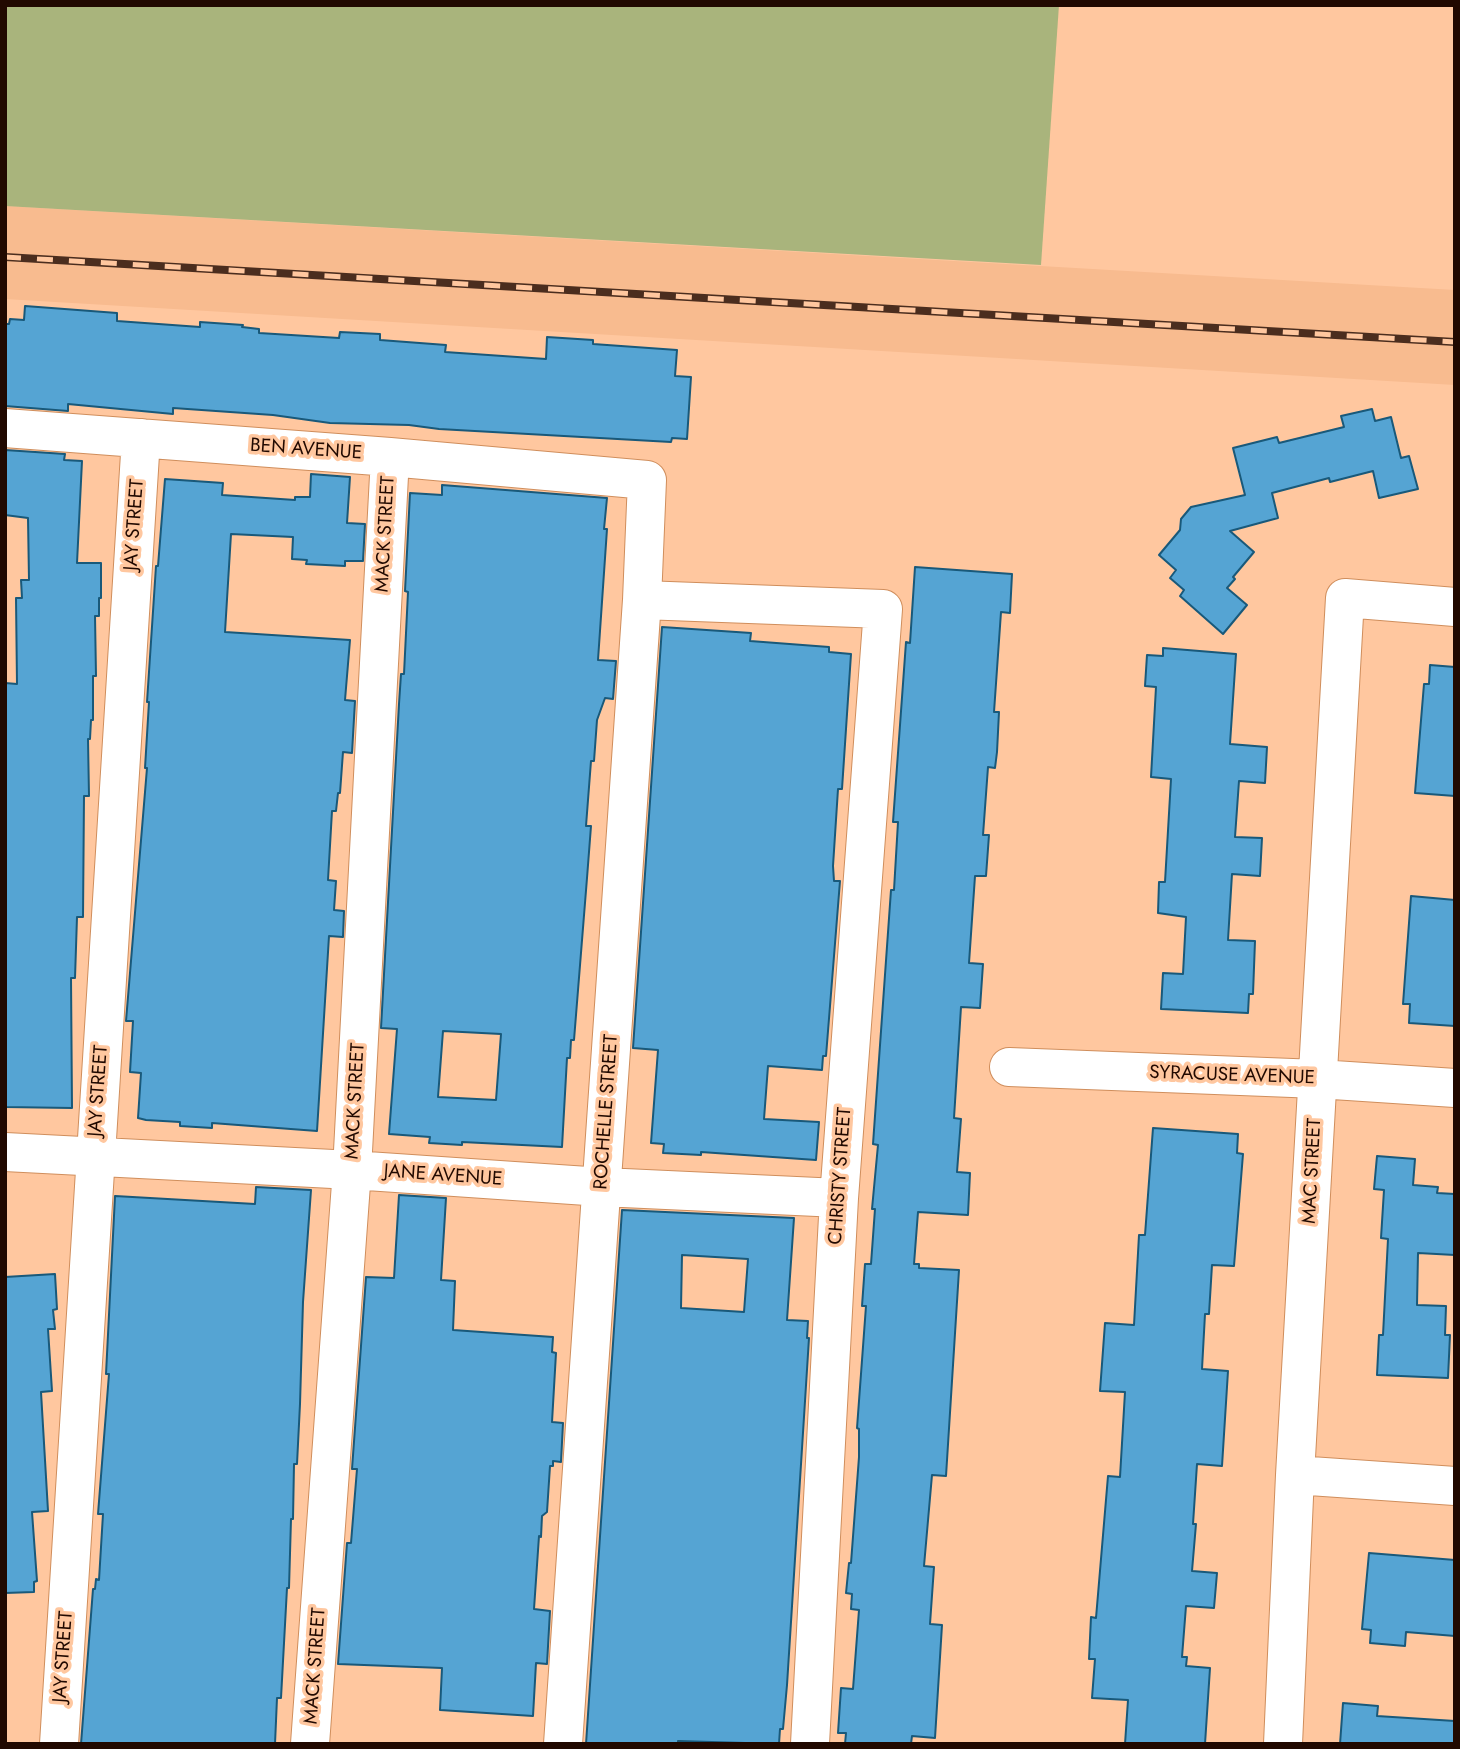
<!DOCTYPE html>
<html>
<head>
<meta charset="utf-8">
<style>
  body { margin:0 }
  #map { position:relative; width:1460px; height:1749px; overflow:hidden; background:#ffc79f; font-family:Jost,sans-serif }
  canvas { display:block }
  .frame { position:absolute; inset:0; border:7px solid #210900; pointer-events:none }
</style>
</head>
<body>
<div id="map">
<canvas width="1460" height="1749"></canvas>
<div class="frame"></div>
</div>
<script>
const c = document.querySelector('canvas').getContext('2d');
c.lineJoin = 'round';
function fillPath(path, color) { c.fillStyle = color; c.fill(path, 'evenodd'); }
function stroke(path, color, width, dash) { c.strokeStyle = color; c.lineWidth = width; c.lineCap = dash ? 'butt' : 'round'; c.setLineDash(dash || []); c.stroke(path); }
function write(font, color, halo, rows, align = 'center') {
  c.font = font + ' Jost,sans-serif'; c.lineWidth = 7; c.setLineDash([]); c.textBaseline = 'middle'; c.strokeStyle = halo; c.fillStyle = color; for (const [text, x, y, turn = 0] of rows) {
    c.save(); c.translate(x, y); c.rotate((+turn || 0) * Math.PI / 180); c.textAlign = isNaN(turn) ? turn : align; if (halo) c.strokeText(text, 0, 0); c.fillText(text, 0, 0); c.restore();
  }
}
fillPath(new Path2D(`
  M5 206 1455 290V385L5 299Z`), '#f8bb8f');
fillPath(new Path2D(`
  M5 5H1059L1041 265 5 206Z`), '#a9b47c');
const building = new Path2D(`
  M25 306 117 313V321L200 327V322L243 325 242 327 259 329V333L339 338 340 332 380 334V340L446 345 445 352 546 359 547 337 593 340V344L677 350 675 376 691 377 687 439 672 438 671 442 439 429 409 425 330 423 273 415 173 408V414L68 404V411L5 406V324H9L10 319 24 320Z
  M1372 409 1375 421 1391 417 1401 458 1409 456 1418 489 1379 498 1373 471 1330 482 1329 478 1272 493 1278 518 1230 531 1254 552 1233 577 1235 579 1227 588 1247 605 1223 634 1180 596 1184 590 1170 578 1176 570 1159 555 1180 530 1181 519 1191 507 1245 495 1233 448 1277 437 1279 443 1344 427 1341 416Z
  M5 450 65 454 64 460 82 461 77 563H101V598H99V616H95L96 676H93V720H91L90 739H88L89 796H84L83 917H77L75 978H71L72 1108 5 1107V683L17 684 16 598H22L21 580H29L28 518 5 515Z
  M311 474 350 477 347 523 365 524 363 561H345V566L306 564 307 560 292 559 293 537 231 534 225 632 350 640 345 700 355 701 352 753 343 752 340 793H338L336 811H332L328 880 336 881 334 910 344 911 343 937 329 936 317 1131 212 1123V1128L180 1126V1122L146 1120 138 1118 141 1073 130 1072 133 1021H126L147 768H145L149 702H147L156 566H158L165 479 223 483 222 495 295 500V497H310Z
  M442 485 607 498 604 529H607L598 660 616 661 613 699 605 698 597 720 594 761H591L586 826H591L587 878 574 1040H571L570 1058H567L562 1147 462 1142V1145L429 1143 430 1137 389 1134 397 1029 381 1028 399 704 401 674H404L408 592 405 591 410 493 442 495ZM443 1031 501 1034 496 1100 438 1097Z
  M915 567 1012 574 1010 613 1001 612 994 712H999L997 752 995 768 988 767 983 835H989L986 876H975L969 963 983 964 980 1008 961 1007 954 1118 961 1119 957 1172 970 1173 968 1215 918 1212 914 1264H919V1268L959 1270 946 1476 932 1475 924 1566 934 1567 930 1624 942 1625 935 1738 912 1736 911 1744H845L846 1733H838L841 1688 853 1689 859 1610 851 1609 852 1594 846 1593 849 1563H851L859 1457V1429L857 1428 866 1306H862L865 1264H871L875 1209H872L878 1145 873 1144 891 890H894L898 822H893L906 642 910 643Z
  M662 627 751 633 750 641 829 647V652L851 654 842 789H838L833 866 834 881H840L826 1056H823L822 1070 768 1066 764 1119 819 1122 816 1160 701 1152V1155L663 1153 664 1144 651 1143 658 1050 633 1048Z
  M1163 648 1236 654 1230 744 1267 747 1265 783 1239 781 1235 837 1262 838 1260 876 1232 874 1228 940 1255 941 1253 994H1249L1248 1013 1161 1009 1163 973 1183 974 1186 917 1158 913 1159 882H1165L1171 779 1151 777 1156 687 1145 686 1147 655 1163 656Z
  M1430 665 1455 667V796L1415 793 1424 684H1429Z
  M1411 896 1455 900V1026L1409 1023 1410 1004H1403Z
  M1153 1128 1238 1134 1237 1153 1243 1154 1234 1266 1212 1265 1209 1314H1205L1202 1369 1228 1371 1222 1466 1197 1464 1193 1524H1196L1192 1571 1217 1573 1214 1608 1186 1606 1182 1657H1187L1186 1666 1210 1668 1205 1744H1125L1128 1700 1092 1698 1095 1659H1089L1091 1617 1096 1618 1108 1476 1120 1477 1125 1392 1100 1391 1105 1323 1134 1325 1139 1235H1145Z
  M1377 1156 1415 1159 1413 1185 1438 1187 1437 1193 1455 1194V1255L1418 1253 1417 1305 1446 1306 1445 1335H1450L1448 1378 1377 1375 1379 1335H1383L1388 1239 1381 1238 1384 1190 1374 1189Z
  M256 1187 311 1190 303 1302 300 1404 297 1464H294L293 1519H291L289 1588H287L281 1698H277L275 1744H81L93 1589H95L96 1579 99 1580 103 1514H98L109 1374H106L115 1196 255 1204Z
  M399 1195 446 1198 441 1280 455 1281 453 1330 553 1337 552 1352 556 1353 552 1422 563 1423 561 1462 553 1461V1466H550L547 1512 542 1516 541 1537 539 1536 534 1609 550 1611 547 1664 536 1663 533 1716 440 1710 442 1668 338 1664 347 1543H351L357 1469H352L366 1277 394 1278Z
  M622 1210 794 1218 787 1320 808 1321 807 1338H809L787 1685 783 1729H780L779 1744 678 1741V1744H586ZM682 1255 748 1259 744 1312 681 1308Z
  M55 1274 57 1309 53 1310 55 1329H48L52 1391 41 1392 48 1511 32 1512 37 1581 34 1582V1592L5 1593V1277Z
  M1369 1553 1455 1560V1636L1406 1632 1405 1646 1370 1643 1371 1630 1362 1629Z
  M1343 1703 1378 1706 1377 1716 1455 1721V1744H1340Z`);
fillPath(building, '#55a4d3');
stroke(building, '#19597a', 2);
const minor = new Path2D(`
  M5 428 390 457 647 480 642 600 563 1744
  M642 600 883 609 839 1198 810 1744
  M1009 1067 1318 1079 1455 1088
  M5 1152 352 1170 602 1187 839 1198
  M1295 1475 1455 1486
  M59 1744 141 438
  M310 1744 352 1170 390 457
  M1283 1744 1295 1475 1345 598 1455 607`);
stroke(minor, '#d08e5c', 40);
stroke(minor, '#fff', 38);
const rail = new Path2D(`
  M5 257 1455 342`);
stroke(rail, '#4b2d1e', 8);
stroke(rail, '#ffc79f', 5, [16]);
write('19px', '#210900', '#ffc79f', [
  ["BEN AVENUE",306,450,4],
  ["JAY STREET",135,525,-86],
  ["MACK STREET",386,534,-87],
  ["SYRACUSE AVENUE",1232,1076,2],
  ["JAY STREET",99,1091,-86],
  ["MACK STREET",356,1101,-87],
  ["ROCHELLE STREET",607,1112,-86],
  ["MAC STREET",1313,1171,-87],
  ["JANE AVENUE",443,1176,4],
  ["CHRISTY STREET",841,1176,-86],
  ["JAY STREET",64,1657,-86],
  ["MACK STREET",316,1666,-86]
]);
</script>
</body>
</html>
